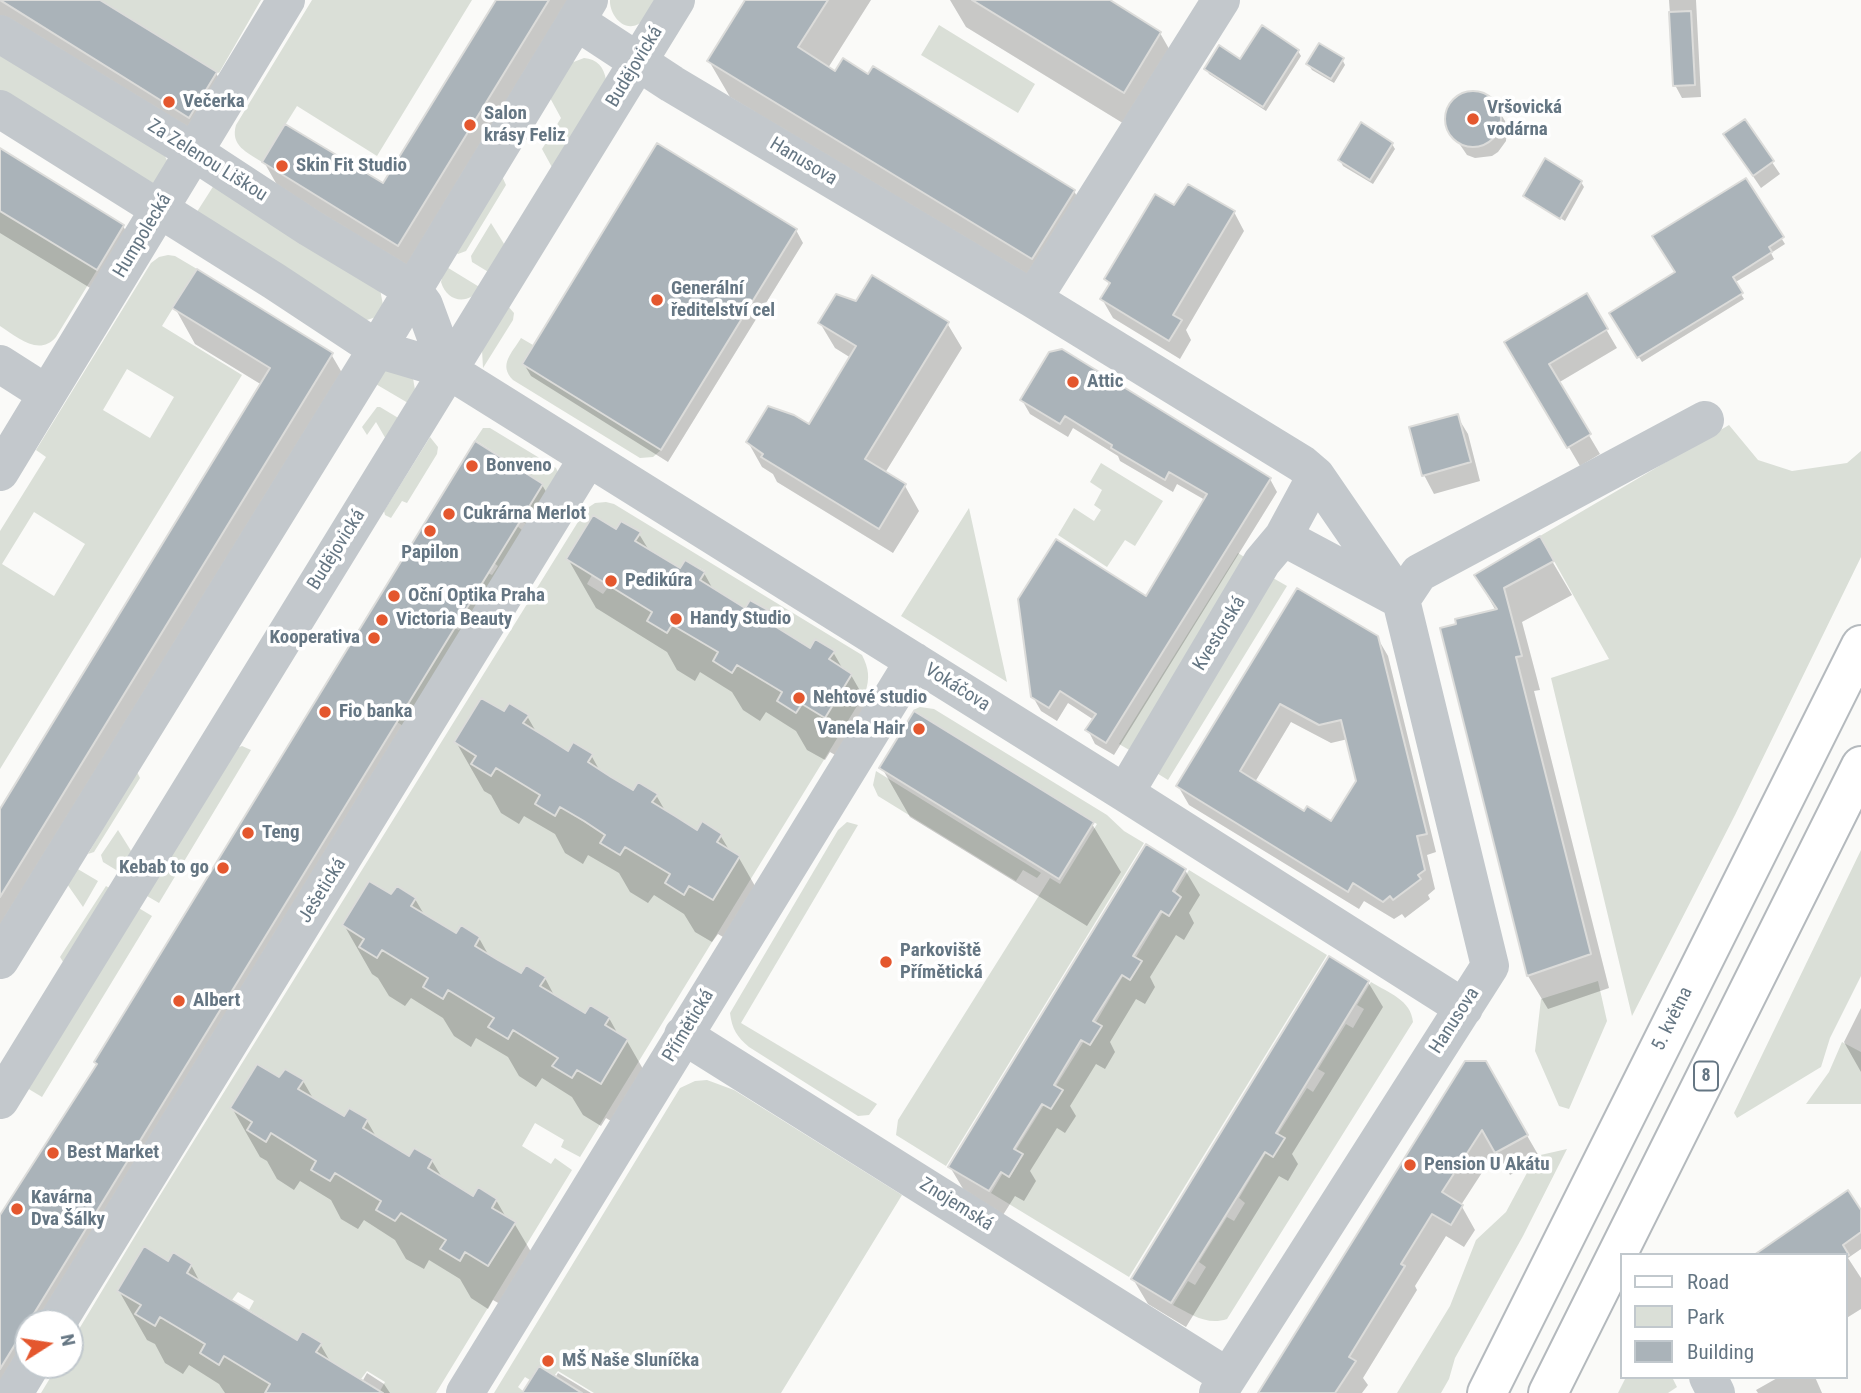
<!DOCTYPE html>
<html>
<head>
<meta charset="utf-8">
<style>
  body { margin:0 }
  #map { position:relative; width:1861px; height:1393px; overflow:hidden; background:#fafaf8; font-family:"Roboto Condensed",sans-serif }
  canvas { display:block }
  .legend { position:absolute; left:1620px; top:1253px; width:228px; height:126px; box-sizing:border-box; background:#fff; border:2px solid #c1c8cd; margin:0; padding:9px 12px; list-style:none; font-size:21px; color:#657683 }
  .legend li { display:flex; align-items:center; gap:14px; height:35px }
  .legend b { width:35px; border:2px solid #c1c8cd }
  .north { position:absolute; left:14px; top:1309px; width:70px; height:70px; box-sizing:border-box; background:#fff; border:2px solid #c1c8cd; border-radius:50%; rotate:78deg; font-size:19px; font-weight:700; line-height:28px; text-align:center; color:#657683 }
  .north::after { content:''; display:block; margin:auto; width:24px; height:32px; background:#e4572e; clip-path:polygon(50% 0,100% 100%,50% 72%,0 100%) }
</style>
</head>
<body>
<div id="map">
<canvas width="1861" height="1393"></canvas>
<ul class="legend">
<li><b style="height:9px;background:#fff"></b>Road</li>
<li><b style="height:19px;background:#dadfd7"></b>Park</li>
<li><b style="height:19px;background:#aab3b9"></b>Building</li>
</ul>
<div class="north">N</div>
</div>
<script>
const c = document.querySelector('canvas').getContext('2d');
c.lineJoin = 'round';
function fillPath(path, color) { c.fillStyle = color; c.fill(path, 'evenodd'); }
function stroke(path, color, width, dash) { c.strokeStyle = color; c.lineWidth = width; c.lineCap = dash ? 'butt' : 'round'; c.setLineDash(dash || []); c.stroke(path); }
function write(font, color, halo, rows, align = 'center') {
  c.font = font + ' "Roboto Condensed",sans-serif'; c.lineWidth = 7; c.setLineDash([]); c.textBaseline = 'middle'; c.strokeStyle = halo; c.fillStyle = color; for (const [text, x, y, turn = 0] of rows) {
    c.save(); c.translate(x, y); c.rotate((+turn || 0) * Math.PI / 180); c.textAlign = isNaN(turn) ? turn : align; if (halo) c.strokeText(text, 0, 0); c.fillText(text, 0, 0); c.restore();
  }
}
fillPath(new Path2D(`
  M100 0H261L219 73Z
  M312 0H472L377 156 297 106 262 162C247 152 230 146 236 125Z
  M610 0H658C653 7 647 18 640 23 624 34 609 14 610 0Z
  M939 25 1035 84 1018 113 921 55Z
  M0 52 165 156 169 165 155 187 0 102Z
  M584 58C597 59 604 67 606 80L554 171 542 149 561 118 549 96 571 63Z
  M501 174 506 185 466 251 458 254 454 251Z
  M216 182 380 289 383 305 376 317 364 321 193 218Z
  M0 211 97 270 56 337C39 357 17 337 0 326Z
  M491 223 506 247 490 273 472 262 471 256Z
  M168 255 175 256 197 269 162 326 242 375 0 769V531L46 457 36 450 151 263 159 257ZM127 369 174 397 150 438 103 410ZM34 512 85 544 54 596 2 564Z
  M445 266 481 288C469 305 447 303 441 282Z
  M507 305 514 313 513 320 483 368 482 350Z
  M521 338 533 345 522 364 661 450 653 457 640 458 513 380C498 365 512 353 521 338Z
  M386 369 413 378 415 390 408 403 374 383Z
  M377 407H380L400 419 387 441 376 422 367 435 362 427Z
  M1729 425 1758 460 1792 471 1847 463 1861 451V557L1735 815 1632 1016 1551 678 1609 659 1540 536Z
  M483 428H490L556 468 558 472 408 729 397 722 455 628 459 630 464 621 460 618 488 573 492 575 498 566 494 563 517 526 522 530 526 524 521 520 543 484 475 440Z
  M430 437 438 447 437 454 407 503 402 501 391 518 385 515 384 511Z
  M1101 463 1163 501 1135 546 1125 540 1107 567 1058 535 1074 508 1094 521 1101 510 1094 505 1102 490 1090 482Z
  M606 502 614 504 862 655C869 669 870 678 865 693L580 1157 561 1147 564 1140 535 1123 522 1146 551 1164 555 1158 572 1170 436 1393H384L380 1391 385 1382 367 1371 361 1379 338 1365 321 1393 338 1365 316 1352 321 1343 297 1340 249 1310 254 1301 238 1292 232 1300 187 1272 192 1264 174 1252 168 1261 144 1247 117 1290 141 1305 136 1314 155 1326 160 1317 205 1345 200 1354 218 1365 224 1356 270 1384 265 1393H41L58 1365H70V1344L149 1213 586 509 595 503ZM621 521 640 532 635 541 680 568 685 560 705 571 700 580 745 608 751 600 770 611 765 620 810 648 815 639 834 650 829 659 852 674 825 718 802 704 796 712 777 701 782 692 737 665 732 673 713 661 718 652 672 624 666 633 647 621 652 612 609 586 603 594 587 584 592 575 566 559 616 529ZM481 698 504 711 509 703 528 715 523 723 568 751 573 743 587 763 633 791 657 794 652 803 697 830 702 822 721 833 717 842 740 857 713 900 689 886 683 894 665 883 670 874 625 847 620 855 601 844 605 835 560 807 555 815 540 795 496 768 491 776 472 765 476 756ZM369 881 391 894 397 886 416 898 411 906 455 934 461 926 480 937 475 946 585 1013 590 1005 609 1016 605 1025 628 1040 601 1083 577 1070 572 1078 553 1066 558 1058 513 1030 508 1038 489 1027 494 1018 382 950 377 958 359 948 364 939 342 925ZM257 1064 279 1077 285 1069 304 1080 298 1089 344 1116 349 1108 368 1119 363 1128 409 1156 415 1148 433 1159 428 1168 473 1196 478 1187 497 1199 492 1208 515 1222 489 1266 465 1252 441 1249 446 1240 401 1213 395 1221 376 1210 381 1201 335 1173 330 1181 311 1170 316 1161 271 1133 266 1142 247 1130 252 1122 230 1108Z
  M969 508 1007 682 901 616Z
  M1238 553 1249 560 1131 751 1119 744Z
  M1273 578 1287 586 1168 780 1155 772Z
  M920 707 934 709 1107 815 1124 831 1144 843 946 1166 896 1135 898 1120 1050 878 1060 884 1097 824 913 710Z
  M242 746 251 750 159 903 147 896 237 748Z
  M136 770 140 778 94 852 88 854Z
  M876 771 1041 873 1037 878 1023 870 1016 881 878 796 873 785Z
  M847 822 858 825 741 1023 877 1104 869 1115 858 1116 749 1047C737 1037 732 1029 730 1013L838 830Z
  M118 830 133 854 121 873 103 862 101 855Z
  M1861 850V976L1830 1038 1821 1067 1737 1118 1734 1113Z
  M76 868 98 881 83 907 67 884Z
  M1189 870 1327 955 1129 1277 991 1193 1003 1173 1010 1177 1023 1155 1016 1150 1044 1105 1051 1109 1062 1090 1056 1086 1084 1041 1090 1045 1102 1026 1096 1022 1123 976 1131 980 1142 961 1136 957 1163 912 1169 916 1181 897 1175 893Z
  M106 886 111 889 65 965 60 957Z
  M137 907 152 916 42 1097 27 1088Z
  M1598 981 1607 1021 1569 1109 1559 1106 1535 1051 1541 999Z
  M1371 982C1389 993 1411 1000 1413 1022L1227 1319C1207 1326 1191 1314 1173 1305L1188 1281 1195 1285 1206 1267 1199 1262 1227 1217 1234 1221 1245 1203 1239 1198 1266 1153 1273 1157 1285 1138 1278 1134 1307 1088 1313 1092 1325 1073 1318 1069 1346 1024 1353 1028 1364 1009 1357 1005Z
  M1842 1042 1861 1052V1104H1806L1829 1072Z
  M707 1080 734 1090 902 1195 781 1393H594L558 1371 554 1376 539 1366 530 1380 525 1377 518 1387 523 1391 522 1393H494L680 1088 695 1081Z
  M1567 1149 1523 1236 1455 1358 1449 1379 1441 1393H1397L1450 1306 1476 1240 1506 1212 1536 1156Z
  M1626 1377H1672L1677 1387 1668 1393H1618Z`), '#dadfd7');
fillPath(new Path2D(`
  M0 0H96L216 73 236 109 210 153 0 24Z
  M498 0H592L419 281 285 199 264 162 383 186Z
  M747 0H871L828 68 1074 191 1094 227 1053 294 730 97 709 61Z
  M950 0H1108L1160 33 1188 82 1152 141 966 27Z
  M1669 0H1696L1701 97 1682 98 1675 85Z
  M1298 51 1301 56 1266 111 1209 74 1206 69Z
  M1342 59 1345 65 1334 83 1312 70 1308 64Z
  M1468 93 1482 94 1493 101 1505 121 1507 127 1506 141 1498 152 1492 156 1475 158 1467 155 1450 130 1447 117 1451 104Z
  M1744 121 1780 174 1761 188 1725 135Z
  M1392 144 1395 149 1373 184 1343 166 1340 160Z
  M0 150 123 226 144 262 118 305 0 233Z
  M1745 180 1785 244 1771 253 1774 259 1734 283 1744 299 1642 362 1612 314 1677 273Z
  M1581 182 1584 187 1565 221 1527 196V200L1525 196Z
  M1174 208 1234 212 1244 231 1186 330 1191 340 1180 359 1113 318 1102 299 1110 286 1106 279Z
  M796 230 803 243 668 462 531 376 524 364Z
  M1586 295 1617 348 1558 383 1600 454 1580 466 1507 342Z
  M857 303 947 323 962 348 885 473 905 486 919 511 893 553 777 482 773 474 762 467 748 442 809 427 851 358 835 348 820 323Z
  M175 308 331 354 352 390 0 964V811L262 385 195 344Z
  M1022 400 1270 479 1277 492 1114 755 1095 744 1088 730 1094 720 1068 703 1057 721 1041 711 1033 697 1147 599 1205 500 1177 484 1173 492 1120 461 1118 456 1073 428 1068 437 1030 414Z
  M1457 416 1468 434 1480 481 1434 494 1424 475Z
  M542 485 550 498 44 1323H28V1349L0 1393V1219L98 1065Z
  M616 531 639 534 650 552 680 571 704 573 714 591 746 610 769 613 780 631 810 650 833 652 844 671 851 675 879 724 854 766 830 752 825 760 807 750 796 731 766 712 760 721 743 710 732 692 700 672 695 681 677 670 667 652 596 608 568 559Z
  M1539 539 1572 595 1522 622 1540 690 1534 691 1609 988 1548 1009 1528 976 1442 629 1496 611 1476 576Z
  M1297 590 1377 637 1388 656 1436 852 1427 855 1435 889 1428 895 1430 899 1405 918 1402 914 1394 919 1364 901 1359 909 1189 805 1178 786ZM1291 722 1331 743 1348 739 1358 781 1332 823 1305 813 1255 782Z
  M504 714 527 716 538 735 568 753 591 755 601 773 634 793 656 795 667 814 698 832 720 835 731 853 739 858 767 907 741 948 718 934 712 942 695 932 684 914 654 895 648 903 630 892 619 873 588 855 583 864 565 853 555 834 524 816 519 824 501 813 491 795 484 791 456 742Z
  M882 768 1092 824 1121 872 1087 926 910 817Z
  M1185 870 1200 895 1189 913 1194 923 1184 940 1176 935 1150 977 1155 987 1145 1004 1136 999 1110 1042 1115 1052 1105 1069 1096 1064 1070 1106 1076 1116 1065 1133 1057 1128 1030 1171 1036 1181 1024 1201 1015 1196 1003 1215 965 1192 950 1167Z
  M392 897 415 899 425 916 456 936 479 938 489 956 522 976 545 978 555 997 585 1016 609 1018 619 1036 627 1041 655 1090 629 1132 606 1118 601 1126 583 1115 572 1097 542 1078 536 1087 519 1076 508 1057 476 1038 471 1047 454 1036 443 1018 411 998 405 1006 389 996 378 978 372 974 344 925Z
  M1368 982 1383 1007 1292 1154 1298 1164 1288 1181 1279 1176 1186 1327 1148 1304 1133 1279Z
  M1861 1008V1072L1844 1042Z
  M1485 1063 1540 1158 1510 1175 1496 1151 1461 1205 1475 1230 1464 1247 1446 1236 1415 1286 1417 1290 1363 1378 1368 1385 1362 1393H1271Z
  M280 1079 303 1081 314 1100 344 1119 367 1121 378 1140 409 1159 432 1161 443 1179 473 1198 496 1200 507 1219 514 1223 543 1272 517 1314 493 1300 488 1309 471 1298 460 1279 429 1260 424 1269 406 1259 395 1240 364 1220 358 1229 341 1219 331 1200 300 1181 294 1190 277 1179 267 1161 260 1157 232 1108Z
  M1861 1213V1249L1848 1258 1861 1278V1309L1845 1319V1255H1758Z
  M169 1263 191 1265 201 1284 298 1343 320 1344 331 1363 362 1382 367 1373 384 1384 390 1393H225L219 1384 189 1365 183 1374 165 1363 155 1344 147 1340 119 1291Z
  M558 1373 591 1393H524L555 1378Z
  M1779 1377H1815L1822 1393H1758L1756 1390Z`), '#0003');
const building = new Path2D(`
  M0 0H100L217 72 189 118Z
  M496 0H549L398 246 262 162 285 124 383 183Z
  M745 0H828L798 47 835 71 843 58 868 74 873 66 1075 190 1032 259 707 61Z
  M972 0H1110L1161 32 1124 93Z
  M1691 11 1695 85 1673 86 1669 12Z
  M1262 25 1299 50 1263 107 1204 69 1219 45 1240 59Z
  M1319 43 1344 58 1331 79 1306 64Z
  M1445 119a28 28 0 1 1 56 0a28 28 0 1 1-56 0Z
  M1745 119 1774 161 1753 176 1723 134Z
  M1361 122 1393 143 1370 180 1338 160Z
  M657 143 797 229 661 450 522 364Z
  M0 148 124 225 97 270 0 211Z
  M1545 158 1582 181 1560 219 1523 196Z
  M1746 178 1784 237 1769 247 1772 252 1733 277 1743 293 1637 358 1609 313 1675 272 1652 236Z
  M1188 184 1235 211 1173 315 1182 320 1169 341 1100 299 1110 283 1104 279 1155 194 1174 205Z
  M197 269 333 353 0 897V809L270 368 172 308Z
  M872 275 949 322 865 459 906 484 879 529 761 457 763 454 746 442 768 406 794 415 809 424 856 346 818 323 836 294 856 301Z
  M1587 293 1608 329 1549 364 1591 434 1567 448 1504 342Z
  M1062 349 1271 478 1106 743 1085 730 1096 714 1060 691 1049 708 1031 697 1018 599 1056 539 1146 596 1207 494 1169 472 1165 480 1111 448 1112 445 1065 416 1060 424 1020 400 1049 352Z
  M1458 414 1471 462 1422 476 1409 427Z
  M475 441 543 484 0 1369V1215L97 1064 94 1062Z
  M593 515 616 529 621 521 641 532 635 541 680 568 685 560 705 572 700 580 745 608 750 600 770 611 765 620 810 648 815 639 835 651 829 659 852 674 825 718 802 704 796 713 777 701 782 692 737 665 732 673 713 661 718 652 672 625 667 633 647 621 652 612 566 559Z
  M1540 536 1554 561 1504 588 1522 656 1516 657 1591 954 1527 976 1440 628 1456 624 1455 619 1497 609 1474 575Z
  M1297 588 1378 636 1427 834 1417 836 1425 870 1418 875 1421 879 1393 900 1390 896 1383 902 1353 883 1348 892 1176 786ZM1280 704 1319 725 1341 720 1356 781 1331 821 1307 806 1304 811 1240 771Z
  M481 698 504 711 509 703 529 715 523 723 546 737 568 751 573 742 593 754 588 762 611 777 633 790 638 782 658 794 652 802 675 816 697 830 702 821 722 834 717 842 740 856 713 900 689 886 684 895 665 883 670 874 625 847 620 855 600 843 605 835 584 821 560 807 555 816 535 804 540 795 496 768 491 776 471 764 476 756 454 742Z
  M914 711 1094 822 1059 879 879 768Z
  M1146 844 1186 869 1173 891 1181 897 1169 916 1161 911 1133 956 1142 961 1130 980 1122 975 1093 1021 1102 1026 1090 1045 1081 1040 1054 1085 1063 1090 1051 1109 1042 1104 1014 1149 1023 1154 1009 1177 1001 1172 989 1191 948 1167Z
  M369 881 391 894 397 886 416 898 411 906 456 933 461 925 480 937 475 946 498 960 521 973 526 965 546 977 540 986 585 1013 590 1005 610 1017 605 1025 628 1039 601 1084 577 1070 572 1078 552 1066 558 1058 513 1030 508 1039 488 1027 494 1018 448 990 443 999 423 987 428 978 382 950 377 958 359 947 364 939 342 925Z
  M1329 956 1369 981 1276 1133 1285 1138 1273 1157 1265 1152 1171 1303 1131 1279Z
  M1465 1061H1486L1528 1135 1495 1153 1482 1130 1442 1192 1463 1205 1451 1225 1432 1214 1401 1264 1405 1266 1349 1357 1356 1361 1335 1393H1258Z
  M257 1064 279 1077 285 1069 304 1080 298 1089 344 1116 349 1108 368 1119 363 1128 409 1156 414 1148 433 1159 428 1168 473 1196 478 1187 497 1199 492 1208 516 1222 488 1266 465 1252 460 1261 440 1249 446 1240 401 1213 395 1221 376 1210 381 1201 335 1173 330 1181 311 1170 316 1161 271 1133 266 1142 247 1130 252 1122 230 1108Z
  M1848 1190 1861 1210V1232L1843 1245 1849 1255H1754Z
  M144 1246 168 1261 173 1252 192 1264 187 1273 297 1340 302 1331 322 1343 316 1352 383 1393H265L270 1384 224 1356 219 1365 200 1353 205 1344 160 1317 155 1326 135 1314 141 1305 117 1291Z
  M539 1366 582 1393H522Z`);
fillPath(building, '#aab3b9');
stroke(building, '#dcdcda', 2);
const major = new Path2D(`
  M1487 1393 1861 645`);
const highway = new Path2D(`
  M1548 1393 1861 766`);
stroke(major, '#b5babe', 42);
stroke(highway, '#b4b9bd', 42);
stroke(new Path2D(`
  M576 21 672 84 1033 299 1302 464 1316 476 1401 600 1490 966 1218 1393
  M0 34 194 152 310 228 413 290 424 305 448 370
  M0 109 274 281 377 349 448 370 1125 793 1464 1008
  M1033 299 1221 0
  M0 364 47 394
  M0 472 286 0
  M1283 537 1401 600 1419 573 1705 420
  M1125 793 1262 562 1283 537 1316 476
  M0 960 377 349 589 0
  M683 1035 1228 1377
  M0 1100 676 0
  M57 1323 588 458
  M1708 1377 1716 1393
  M14 1393 31 1365
  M465 1393 914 661`), '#c3c8cc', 38);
stroke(major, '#fff', 38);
stroke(highway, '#fff', 38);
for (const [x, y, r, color] of [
  [169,102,7,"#e4572e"],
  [1473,119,7,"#e4572e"],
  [470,125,7,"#e4572e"],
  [282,166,7,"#e4572e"],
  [657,300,7,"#e4572e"],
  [1073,382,7,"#e4572e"],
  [472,466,7,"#e4572e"],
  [449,514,7,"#e4572e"],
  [430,531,7,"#e4572e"],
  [611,581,7,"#e4572e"],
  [394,596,7,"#e4572e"],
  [676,619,7,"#e4572e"],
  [382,620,7,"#e4572e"],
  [374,638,7,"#e4572e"],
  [799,698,7,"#e4572e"],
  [325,712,7,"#e4572e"],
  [919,729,7,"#e4572e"],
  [248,833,7,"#e4572e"],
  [223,868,7,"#e4572e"],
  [886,962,7,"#e4572e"],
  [179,1001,7,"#e4572e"],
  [53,1153,7,"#e4572e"],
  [1410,1165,7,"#e4572e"],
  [17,1209,7,"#e4572e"],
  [548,1361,7,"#e4572e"]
]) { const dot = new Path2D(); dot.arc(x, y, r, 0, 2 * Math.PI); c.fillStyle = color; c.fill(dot); stroke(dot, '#fff', 2.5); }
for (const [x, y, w] of [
  [1706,1076,24]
]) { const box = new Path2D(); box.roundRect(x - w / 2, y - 14.5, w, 29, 5); c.fillStyle = '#fff'; c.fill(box); stroke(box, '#657683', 2); }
write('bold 18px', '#657683', null, [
  ["8",1706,1076]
]);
write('19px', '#657683', '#fff', [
  ["Budějovická",635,67,-59],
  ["Za Zelenou Liškou",207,161,32],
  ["Hanusova",803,162,31],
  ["Humpolecká",143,236,-59],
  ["Budějovická",337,550,-58],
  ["Kvestorská",1220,634,-59],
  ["Vokáčova",957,688,32],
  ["Ješetická",323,891,-58],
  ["5. května",1673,1019,-64],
  ["Hanusova",1455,1021,-57],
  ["Přímětická",689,1026,-59],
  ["Znojemská",956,1205,32]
]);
write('bold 19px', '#657683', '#fff', [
  ["Večerka",183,102],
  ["Vršovická",1487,108],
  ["vodárna",1487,130],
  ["Salon",484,114],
  ["krásy Feliz",484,136],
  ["Skin Fit Studio",296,166],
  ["Generální",671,289],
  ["ředitelství cel",671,311],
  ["Attic",1087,382],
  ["Bonveno",486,466],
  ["Cukrárna Merlot",463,514],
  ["Papilon",430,553,"center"],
  ["Pedikúra",625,581],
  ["Oční Optika Praha",408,596],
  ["Handy Studio",690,619],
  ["Victoria Beauty",396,620],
  ["Kooperativa",360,638,"right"],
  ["Nehtové studio",813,698],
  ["Fio banka",339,712],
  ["Vanela Hair",905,729,"right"],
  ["Teng",262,833],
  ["Kebab to go",209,868,"right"],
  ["Parkoviště",900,951],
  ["Přímětická",900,973],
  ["Albert",193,1001],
  ["Best Market",67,1153],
  ["Pension U Akátu",1424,1165],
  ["Kavárna",31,1198],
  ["Dva Šálky",31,1220],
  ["MŠ Naše Sluníčka",562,1361]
], 'left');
</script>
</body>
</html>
